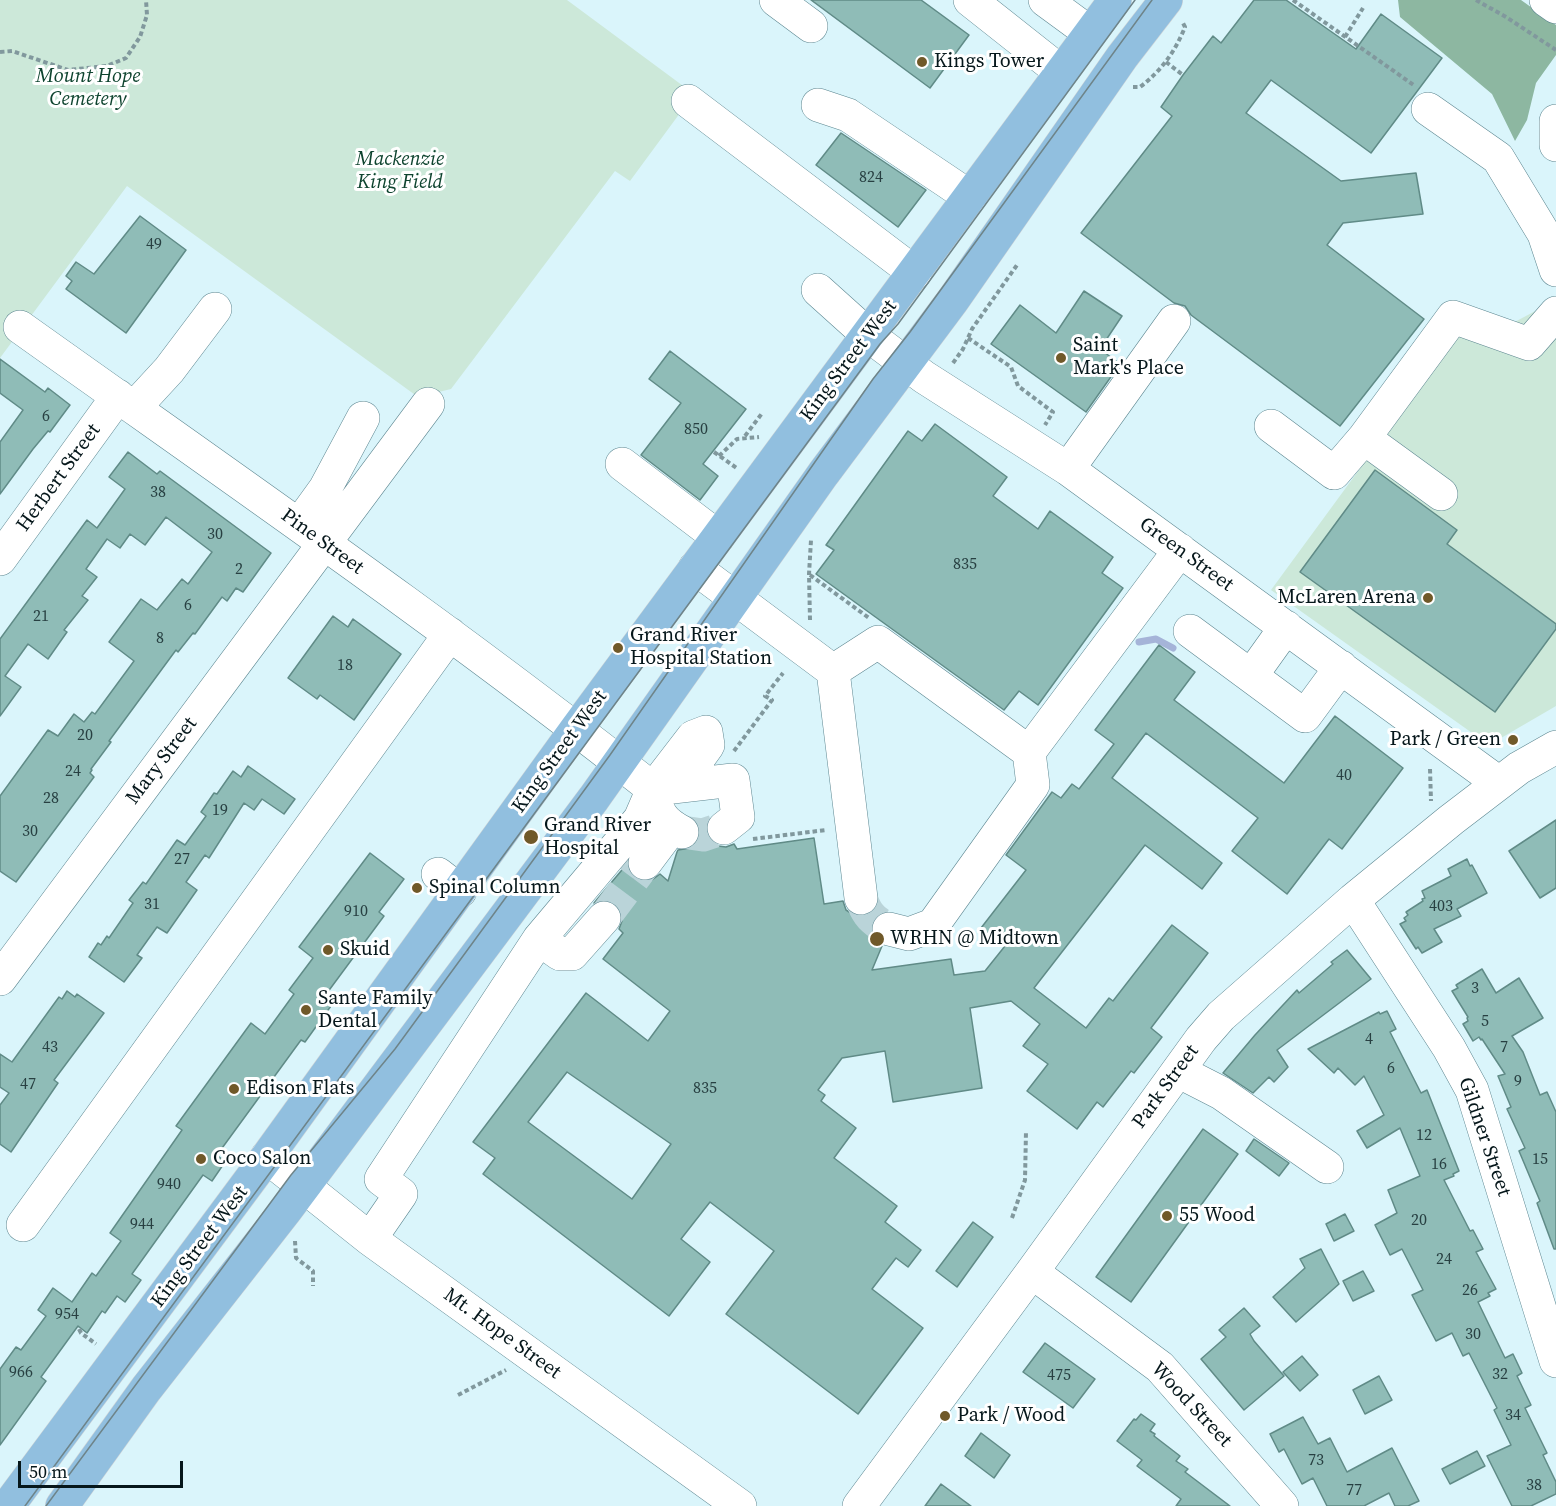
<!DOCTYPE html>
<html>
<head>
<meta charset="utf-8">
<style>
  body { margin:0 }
  #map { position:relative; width:1556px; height:1506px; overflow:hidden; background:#daf5fb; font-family:"Source Serif 4",serif }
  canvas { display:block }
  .scale { position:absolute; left:18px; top:1461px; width:165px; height:27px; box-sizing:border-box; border:3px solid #06171b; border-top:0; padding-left:8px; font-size:18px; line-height:21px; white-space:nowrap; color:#06171b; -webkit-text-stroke:4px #fff; paint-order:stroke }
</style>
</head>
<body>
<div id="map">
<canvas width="1556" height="1506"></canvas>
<div class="scale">50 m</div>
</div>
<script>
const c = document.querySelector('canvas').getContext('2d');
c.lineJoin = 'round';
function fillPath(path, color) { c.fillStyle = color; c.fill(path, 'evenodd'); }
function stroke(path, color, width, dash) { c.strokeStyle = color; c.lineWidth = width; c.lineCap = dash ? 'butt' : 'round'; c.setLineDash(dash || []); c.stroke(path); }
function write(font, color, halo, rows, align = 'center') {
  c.font = font + ' "Source Serif 4",serif'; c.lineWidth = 6; c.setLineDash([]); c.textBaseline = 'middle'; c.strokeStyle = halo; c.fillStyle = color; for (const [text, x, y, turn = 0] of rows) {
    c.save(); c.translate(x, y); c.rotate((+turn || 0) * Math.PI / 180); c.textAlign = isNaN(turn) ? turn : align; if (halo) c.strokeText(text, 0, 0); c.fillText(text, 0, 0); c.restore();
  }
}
fillPath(new Path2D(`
  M0 0H567L694 94 630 181 615 171 451 389 418 397 127 186 0 358Z
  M1556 300V706L1489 745 1271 590 1471 317 1509 325Z`), '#cce8d9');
fillPath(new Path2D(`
  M1398 0H1521L1556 25V55L1536 83 1527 120 1515 141 1492 94 1400 17Z`), '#8db7a1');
stroke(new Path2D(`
  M1139 642 1156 639 1173 648`), '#a5b4d8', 7);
const building = new Path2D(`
  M811 0H921L969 35 930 88Z
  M1254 0H1286L1356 49 1381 14 1442 58 1371 153 1271 80 1246 113 1341 181 1416 173 1423 214 1343 223 1327 245 1424 319 1340 426 1191 315 1185 306 1174 303 1081 233 1172 116 1161 107 1183 75 1213 36 1221 43Z
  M841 133 926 190 898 227 816 165Z
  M140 216 186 250 126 333 66 289 72 281 66 276 76 262 94 274Z
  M1084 291 1122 316 1100 349 1120 364 1086 412 991 344 1020 305 1056 333Z
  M670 351 746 409 703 464 718 476 700 500 641 455 681 403 649 379Z
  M0 359 45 392 48 388 70 405 50 432 48 431 33 449 0 494V442L23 410 0 393Z
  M935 424 1007 477 993 496 1038 529 1050 511 1113 557 1102 573 1123 588 1038 705 1019 691 1004 710 816 574 834 550 826 545 908 431 922 441Z
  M128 452 157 474 160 471 271 553 243 592 236 588 227 601 222 597 195 634 193 633 178 652 176 650 109 741 111 742 91 769 92 770 90 773 94 777 16 882 0 871V796L48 730 58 736 74 714 84 722 92 712 95 714 134 661 109 642 141 599 157 610 182 579 188 584 212 552 166 517 145 545 130 534 120 548 107 539 86 569 97 577 82 596 88 600 64 630 67 632 48 659 28 644 5 676 21 687 0 716V639L87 520 97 528 125 489 109 477Z
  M1375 470 1457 530 1447 544 1556 624V629L1495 712 1300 572Z
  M333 616 348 627 353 619 401 654 354 720 320 695 317 699 288 678Z
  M1159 645 1195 672 1174 700 1284 783 1335 716 1403 768 1342 849 1329 839 1287 894 1232 851 1258 818 1146 733 1112 778 1222 863 1202 889 1145 845 1034 988 1086 1028 1109 998 1113 1001 1172 925 1208 953 1151 1028 1162 1037 1134 1073 1131 1071 1103 1107 1097 1102 1077 1129 1027 1091 1048 1064 1023 1046 1040 1024 1011 1001 970 1008 982 1088 893 1102 885 1051 842 1058 818 1090 825 1095 821 1101 856 1128 834 1158 897 1206 885 1222 921 1250 908 1267 896 1258 872 1289 923 1328 858 1414 726 1314 774 1251 710 1202 681 1239 710 1262 669 1316 483 1174 495 1158 473 1142 586 993 648 1041 670 1011 603 959 623 933 619 929 622 921V913L617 904 608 900H599L594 903 627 864 628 871 634 878 642 881 652 880 660 874 668 881 677 852 678 850 691 848 698 842 701 832 698 822 708 819 706 831 710 840 718 846 726 847 734 844 737 849 814 838 824 904 843 901 846 910 854 915 864 916 872 913 877 907 880 913 875 916 871 925V935L876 942 882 946 872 970 951 959 954 975 985 971 1005 946 981 928 1026 870 1006 855 1052 792 1061 798 1072 784 1079 789 1114 744 1095 730ZM567 1072 671 1144 632 1199 528 1122Z
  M248 766 295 799 284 814 262 799 254 810 244 803 209 858 205 855 186 882 197 890 167 933 157 927 137 955 142 958 124 982 89 957 98 943 101 945 107 936 109 938 133 903 129 900 143 882 146 884 177 840 185 845 206 816 201 812 214 793 217 794 233 771 241 777Z
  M1556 820V888L1540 898 1509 851Z
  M370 853 404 879 379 912 384 916 327 993 336 999 305 1042 301 1040 217 1155 225 1162 212 1181 203 1175 132 1274 141 1280 125 1302 117 1296 105 1313 102 1311 87 1333 78 1326 41 1377 46 1381 0 1445V1369L16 1347 21 1350 46 1316 38 1310 53 1288 72 1302 92 1273 96 1276 121 1241 110 1233 182 1130 176 1126 251 1023 265 1034 294 994 289 990 313 958 299 947Z
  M1467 859 1470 866 1472 865 1487 893 1457 909 1461 916 1434 929 1442 942 1422 953 1418 947 1416 949 1400 924 1406 921 1404 918 1408 915 1406 912 1423 901 1422 899 1425 898 1422 891 1451 876 1448 869Z
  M1347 950 1371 979 1277 1050 1288 1067 1274 1082 1269 1077 1253 1093 1223 1073 1255 1035 1297 990 1299 993 1333 964 1331 962Z
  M1482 969 1496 993 1519 978 1543 1018 1512 1036 1523 1052 1540 1095 1547 1092 1556 1112V1249H1554L1537 1203 1540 1201 1519 1151 1525 1148 1507 1109 1511 1107 1498 1076 1505 1074 1482 1039 1481 1040 1479 1037 1473 1041 1463 1024 1468 1021 1467 1018 1468 1017 1452 991 1458 988 1456 985Z
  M67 991 75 997 77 994 104 1013 54 1080 58 1083 11 1152 0 1144V1105L9 1093 0 1087V1054L12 1062 59 997 62 999Z
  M1387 1011 1396 1029 1390 1032 1421 1093 1427 1090 1459 1171 1453 1174 1454 1176 1444 1180 1470 1231 1473 1230 1483 1249 1476 1252 1496 1289 1488 1293 1490 1296 1478 1302 1505 1358 1513 1354 1522 1373 1517 1376 1531 1405 1525 1408 1547 1453 1543 1455 1556 1482V1494L1531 1506H1512L1487 1456 1511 1445 1494 1410 1497 1408 1469 1353 1463 1356 1452 1333 1436 1341 1412 1295 1423 1290 1402 1249 1390 1255 1375 1225 1397 1213 1388 1190 1420 1176 1400 1128 1367 1148 1357 1131 1384 1115 1364 1076 1355 1085 1338 1068 1334 1073 1308 1049 1379 1012 1380 1014Z
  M1203 1129 1238 1154 1131 1302 1096 1277Z
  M1254 1139 1289 1163 1279 1176 1246 1151Z
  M1345 1214 1354 1231 1334 1241 1326 1224Z
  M973 1222 993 1237 957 1287 936 1271Z
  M1321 1249 1339 1284 1296 1322 1273 1297 1305 1268 1300 1259Z
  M1363 1271 1374 1291 1353 1301 1343 1281Z
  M1244 1308 1260 1326 1250 1334 1254 1341 1284 1376 1244 1410 1201 1359 1226 1337 1219 1330Z
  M1045 1343 1095 1379 1073 1408 1023 1372Z
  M1302 1356 1318 1375 1300 1391 1283 1372Z
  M1379 1376 1392 1400 1365 1414 1353 1390Z
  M1141 1414 1155 1424 1150 1431 1155 1434 1154 1436 1180 1456 1176 1461 1188 1469 1185 1472 1230 1506H1176L1181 1499 1137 1466 1142 1460 1117 1441 1134 1419 1136 1420Z
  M1303 1417 1318 1444 1330 1438 1347 1472 1392 1448 1419 1501 1408 1506H1395L1389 1493 1364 1506H1327L1313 1478 1302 1484 1284 1449 1279 1452 1270 1434Z
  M981 1433 1010 1455 994 1478 965 1456Z
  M1477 1451 1485 1466 1450 1484 1442 1469Z
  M941 1484 971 1506H925Z`);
fillPath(building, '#8fbcb7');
stroke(building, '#608b87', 1.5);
stroke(new Path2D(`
  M682 832 703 835 724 828
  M861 898C867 915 873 921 889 929
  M604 918 645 863`), '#bad4d9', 33, [33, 16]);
const minor = new Path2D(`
  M776 0 811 26
  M970 0 1061 72
  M1045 0 1090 33
  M1546 0 1556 7
  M688 101 915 273
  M818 105 848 115 970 197
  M1428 109 1498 158 1544 234 1556 270
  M1556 121V145
  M818 290 868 335 924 377 1068 469 1499 783
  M20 327C233 479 448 627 653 789 657 812 661 821 682 832
  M134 408 169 370 215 309
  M1271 426 1334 473 1364 438 1453 317 1529 344 1556 313
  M1364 438 1441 494
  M622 464 718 537
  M1068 469 1174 321
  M299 525 325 489 363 418
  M0 559 118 396
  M695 568 833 671 861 898
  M1190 631 1305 716 1341 667
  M833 671 878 642 1029 752
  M1251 676 1286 627
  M664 788 733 780 738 817 724 828
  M645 863 672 827
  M438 874 460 891
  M1353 900 1449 1048 1472 1090 1556 1361
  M889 929 909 934 933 925 1033 785 1029 752 1180 550
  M539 939 560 954H572L604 918
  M0 979 428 404
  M1178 1071 1221 1093 1327 1167
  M267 1157 370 1239 740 1506
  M23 1225 450 634
  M370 1239 401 1194 381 1179 539 939 640 819 653 789 693 737 706 732 708 745 690 770 653 789
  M1032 1272 1160 1367 1282 1506
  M859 1506 1032 1272 1201 1039 1221 1016 1353 900 1451 820 1519 768 1556 747`);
const major = new Path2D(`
  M8 1506 267 1157 577 728 1115 0
  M62 1506 146 1389 286 1210 594 798 823 474 953 300 1122 57 1166 0`);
stroke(minor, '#5c8690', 34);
stroke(major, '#d2d5d6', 34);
stroke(new Path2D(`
  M1293 0 1415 86
  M1476 0 1506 17 1556 50
  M1345 37 1363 8
  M0 52 12 51 68 70 107 66 126 58 140 37 147 15 146 0
  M1166 62 1183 75
  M1133 87H1140C1161 71 1175 52 1185 27L1183 23
  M968 338 1011 367 1018 386 1053 412 1045 425
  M953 363 963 349 972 329 1017 265
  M745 436 763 412
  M714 452 738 469
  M719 456 737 439 759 437
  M810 575 869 618
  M810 620 809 574 811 540
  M734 751 772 700 765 696 783 673
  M1430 769 1431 801
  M753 839 826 830
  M1012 1218 1025 1180 1026 1131
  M295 1241 296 1258 313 1271V1286
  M79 1329 81 1333 96 1344
  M458 1395 506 1370`), '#81989d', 4, [4.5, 3]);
stroke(minor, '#fff', 33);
stroke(major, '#91bfdf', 33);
stroke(new Path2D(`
  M25 1506C309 1118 597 733 880 344L898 324 1135 0
  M46 1506 291 1175 395 1049 610 755 873 379 910 332 1152 0`), '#6e8489', 1.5);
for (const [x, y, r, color] of [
  [922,62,6,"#705929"],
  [1061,358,6,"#705929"],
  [1428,598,6,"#705929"],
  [618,648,6,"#705929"],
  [1513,740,6,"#705929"],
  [531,837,8,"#705929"],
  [417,888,6,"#705929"],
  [877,939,8,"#705929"],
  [328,950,6,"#705929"],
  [306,1010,6,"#705929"],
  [234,1089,6,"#705929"],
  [201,1159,6,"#705929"],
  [1167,1216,6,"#705929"],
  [945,1416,6,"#705929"]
]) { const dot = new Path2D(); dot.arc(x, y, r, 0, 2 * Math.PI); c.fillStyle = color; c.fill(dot); stroke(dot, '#fff', 2); }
write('16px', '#284042', null, [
  ["824",871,178],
  ["49",154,245],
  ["6",46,417],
  ["850",696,430],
  ["38",158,493],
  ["30",215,535],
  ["835",965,565],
  ["2",239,570],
  ["6",188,606],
  ["21",41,617],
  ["8",160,639],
  ["18",345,666],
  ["20",85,736],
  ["24",73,772],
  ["40",1344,776],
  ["28",51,799],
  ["19",220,811],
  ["30",30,832],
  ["27",182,860],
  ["31",152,905],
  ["403",1441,907],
  ["910",356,912],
  ["3",1475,989],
  ["5",1485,1022],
  ["4",1369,1040],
  ["43",50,1048],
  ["7",1504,1048],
  ["6",1391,1069],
  ["9",1518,1082],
  ["47",28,1085],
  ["835",705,1089],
  ["12",1424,1136],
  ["15",1540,1160],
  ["16",1439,1165],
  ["940",169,1185],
  ["20",1419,1221],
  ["944",142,1225],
  ["24",1444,1260],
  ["26",1470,1291],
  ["954",67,1315],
  ["30",1473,1335],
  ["966",21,1373],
  ["32",1500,1375],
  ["475",1059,1376],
  ["34",1513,1416],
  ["73",1316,1461],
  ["38",1534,1486],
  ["77",1354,1491]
]);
write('20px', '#06171b', '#fff', [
  ["Kings Tower",934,62],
  ["Saint",1073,346],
  ["Mark's Place",1073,369],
  ["McLaren Arena",1416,598,"right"],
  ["Grand River",630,636],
  ["Hospital Station",630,659],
  ["Park / Green",1501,740,"right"],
  ["Grand River",544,826],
  ["Hospital",544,849],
  ["Spinal Column",429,888],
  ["WRHN @ Midtown",890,939],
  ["Skuid",340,950],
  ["Sante Family",318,999],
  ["Dental",318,1022],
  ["Edison Flats",246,1089],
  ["Coco Salon",213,1159],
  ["55 Wood",1179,1216],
  ["Park / Wood",957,1416]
], 'left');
write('italic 20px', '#0e442f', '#fff', [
  ["Mount Hope",88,77],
  ["Cemetery",88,100],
  ["Mackenzie",400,160],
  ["King Field",400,183]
]);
write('20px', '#06171b', '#fff', [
  ["King Street West",849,361,-53],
  ["Herbert Street",59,478,-54],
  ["Pine Street",322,542,36],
  ["Green Street",1186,555,36],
  ["King Street West",560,752,-54],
  ["Mary Street",162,761,-53],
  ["Park Street",1166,1087,-54],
  ["Gildner Street",1484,1137,71],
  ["King Street West",200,1247,-53],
  ["Mt. Hope Street",502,1334,36],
  ["Wood Street",1191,1405,47]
]);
</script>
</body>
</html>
